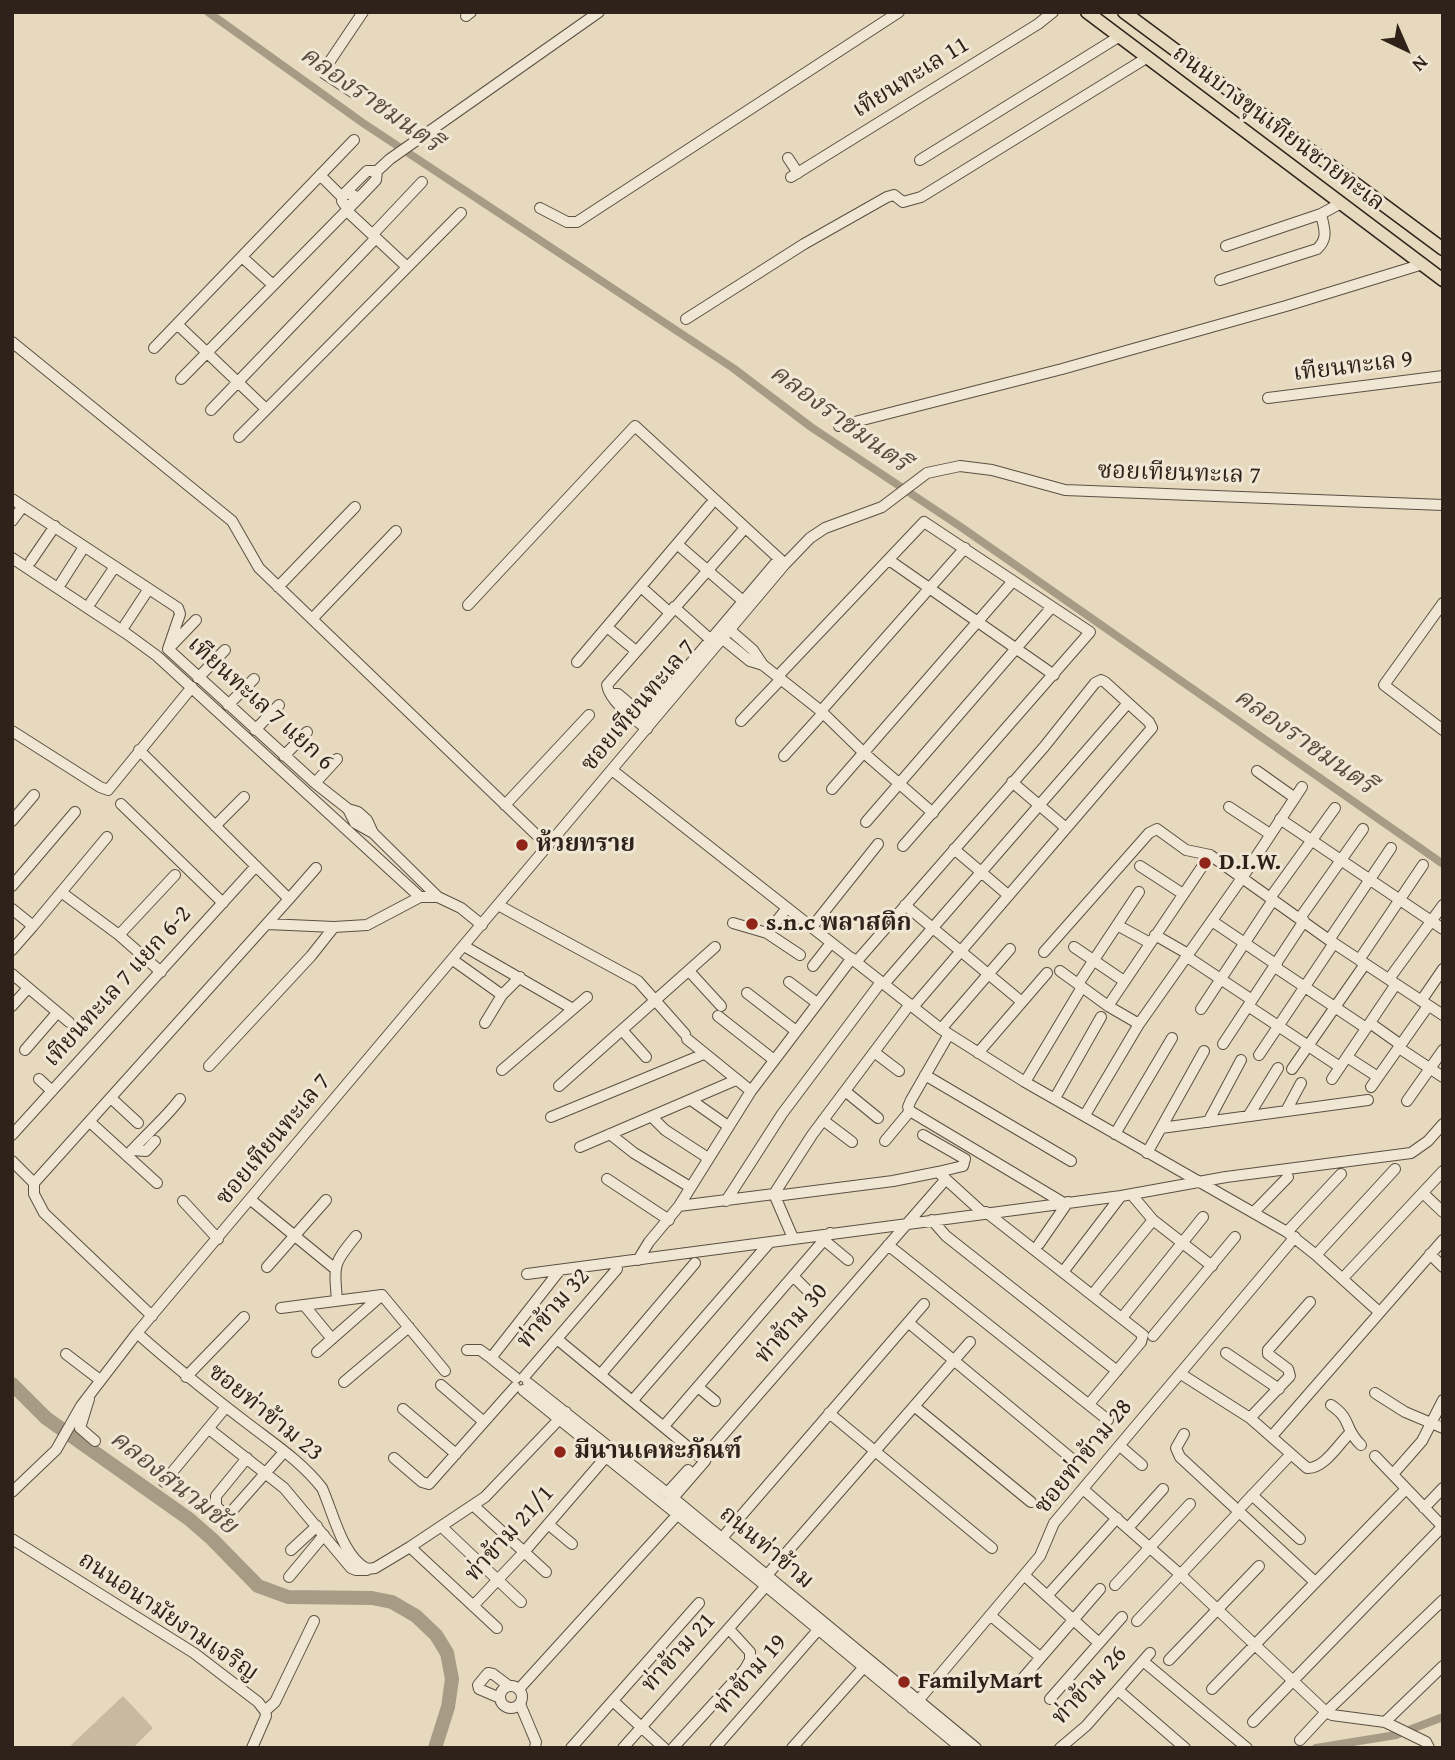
<!DOCTYPE html>
<html>
<head>
<meta charset="utf-8">
<style>
  body { margin:0 }
  #map { position:relative; width:1455px; height:1760px; overflow:hidden; background:#e6d9bd; font-family:"Gentium Book Plus",serif }
  canvas { display:block }
  .frame { position:absolute; inset:0; border:14px solid #2e221a; pointer-events:none }
  .north { position:absolute; left:1371px; top:14px; width:70px; height:70px; -webkit-text-stroke:5px #efe6d4; paint-order:stroke; rotate:136deg; font-size:19px; font-weight:700; line-height:28px; text-align:center; color:#2e221a }
  .north::after { content:''; display:block; margin:auto; width:24px; height:32px; background:#2e221a; clip-path:polygon(50% 0,100% 100%,50% 72%,0 100%) }
</style>
</head>
<body>
<div id="map">
<canvas width="1455" height="1760"></canvas>
<div class="frame"></div>
<div class="north">N</div>
</div>
<script>
const c = document.querySelector('canvas').getContext('2d');
c.lineJoin = 'round';
function fillPath(path, color) { c.fillStyle = color; c.fill(path, 'evenodd'); }
function stroke(path, color, width, dash) { c.strokeStyle = color; c.lineWidth = width; c.lineCap = dash ? 'butt' : 'round'; c.setLineDash(dash || []); c.stroke(path); }
function write(font, color, halo, rows, align = 'center') {
  c.font = font + ' "Gentium Book Plus","Noto Serif Thai",serif'; c.lineWidth = 6; c.setLineDash([]); c.textBaseline = 'middle'; c.strokeStyle = halo; c.fillStyle = color; for (const [text, x, y, turn = 0] of rows) {
    c.save(); c.translate(x, y); c.rotate((+turn || 0) * Math.PI / 180); c.textAlign = isNaN(turn) ? turn : align; if (halo) c.strokeText(text, 0, 0); c.fillText(text, 0, 0); c.restore();
  }
}
fillPath(new Path2D(`
  M123 1696 153 1728 133 1748H68Z`), '#c7baa1');
stroke(new Path2D(`
  M208 12 363 123 733 368 811 427 961 527 1443 864
  M1316 1748 1396 1735 1443 1717`), '#a79b86', 8);
stroke(new Path2D(`
  M12 1384 46 1418 189 1519 212 1539 258 1586 288 1597 372 1598 392 1602 416 1616 436 1635 447 1653 452 1679 448 1707 435 1748`), '#a79b86', 14);
const minor = new Path2D(`
  M466 16 471 12
  M354 93 325 74 324 70 363 12
  M788 158 798 173
  M920 160 1120 36
  M320 175 342 197
  M791 177 1038 24 1053 12
  M345 193 367 171H377
  M354 203 376 180 377 171 390 159 599 12
  M540 208 567 222H577L899 12
  M346 210 407 267
  M373 234 422 182
  M1226 246 1321 214 1341 203
  M242 257 273 285
  M1220 280 1317 249C1329 238 1324 228 1321 214
  M686 319 804 244 887 197 894 195 903 202 921 197 1148 57
  M177 324 266 409
  M12 342 232 521 259 568 548 846
  M154 348 354 140
  M181 379 353 204 355 196 347 193 343 195 342 201 344 204 350 206
  M1268 398 1443 376
  M211 410 376 238
  M839 426 1062 369 1286 306 1423 264
  M239 437 461 213
  M12 499 178 608 180 614 168 649 315 783 348 809 358 812 367 820 373 833
  M12 521 23 506
  M677 544 743 601
  M12 558 127 634 157 656 420 897
  M889 560 1054 675
  M31 561 55 526
  M61 583 84 547
  M278 587 355 507
  M641 587 669 612
  M91 602 114 568
  M1443 603 1384 685 1443 730
  M468 605 635 426 785 564
  M674 607 711 640
  M312 619 396 531
  M125 625 148 590
  M607 627 636 651
  M730 630 753 650 763 665 821 711 864 753 933 813
  M723 639 750 661 763 665
  M172 645 196 620
  M577 662 710 505
  M778 676 924 522 1090 632 903 846
  M198 678 225 650
  M612 694H618L650 721
  M228 705 254 679
  M821 711 965 548
  M741 721 781 679
  M640 723 779 559
  M647 729C633 718 610 702 607 685L745 528
  M255 730 279 705
  M12 731 100 787 108 790 192 687
  M284 756 307 732
  M784 756 823 713
  M612 770 941 1029 1025 1082 1287 1232 1316 1255 1378 1311
  M1257 771 1295 798
  M1012 782 1066 828
  M315 783 337 759
  M832 789 1013 581
  M121 804 223 903
  M505 805 589 715
  M1229 807 1270 834
  M348 809 355 823 373 833 438 897 461 908 482 925
  M1280 819 1443 929
  M12 821 34 795
  M866 822 1051 608
  M215 826 244 797
  M954 849 1008 895
  M1140 866 1183 894
  M12 886 75 812
  M61 892 119 935 161 972
  M1270 898 1335 808
  M289 899 316 868
  M498 905 638 981 685 1034
  M905 905 1022 1002
  M12 909 33 926 107 837
  M1300 918 1363 829
  M1212 921 1277 965
  M733 923 767 933 800 955
  M267 924 334 927 367 925 420 897H438
  M1117 925 1150 943
  M812 927 878 844
  M767 933 787 908
  M119 935 175 875
  M1155 935 1188 954
  M1329 940 1391 848
  M464 946 573 1009
  M1074 947 1124 981
  M12 950 33 926
  M1044 952 1149 833 1157 829 1186 850 1210 855 1329 940 1443 1015
  M1186 956 1252 1000
  M453 960 502 995
  M1359 960 1423 865
  M856 962 1044 747 1095 683 1101 680 1105 682 1149 722 1152 728 913 1007
  M813 966 831 943
  M1275 967 1366 1028
  M689 971 721 1006
  M1060 971 1108 1006 1139 1024 1242 878 1302 787
  M12 974 69 1022
  M1389 979 1443 905
  M789 982 817 1003
  M884 984 1128 703
  M1078 984 1139 892
  M747 993 796 1031
  M1421 1001 1443 969
  M12 1006 28 988
  M1108 1006 1210 855
  M1248 1006 1340 1067
  M1201 1009 1273 900
  M718 1016 774 1060
  M485 1023 502 995 520 977
  M1370 1023 1401 1045
  M941 1029 1010 949
  M622 1030 646 1057
  M687 1039 751 1091
  M1223 1044 1304 921
  M1399 1048 1443 1077
  M25 1050 57 1013
  M874 1052 899 1071
  M978 1053 1047 973
  M1259 1055 1334 943
  M1347 1057 1378 1077
  M209 1066 311 956 334 927
  M1292 1069 1365 964
  M502 1070 587 997
  M925 1075 1071 1161
  M39 1079 52 1091
  M1332 1079 1396 984
  M1025 1082 1082 987
  M559 1086 715 947
  M1371 1087 1428 1006
  M845 1091 878 1118
  M111 1098 138 1123
  M1055 1098 1101 1017
  M691 1100 728 1126
  M1407 1101 1443 1050
  M910 1111 1062 1202
  M1286 1111 1301 1083
  M1085 1115 1139 1024
  M1249 1115 1278 1068
  M551 1117 704 1054
  M652 1117 665 1130 708 1158
  M823 1120 852 1142
  M90 1122 157 1183
  M1208 1122 1241 1060
  M1161 1128 1368 1100
  M610 1134 634 1153 690 1187
  M1115 1134 1172 1038
  M12 1135 256 866
  M923 1135 965 1159 963 1166 938 1172
  M885 1141 910 1111 908 1107 911 1100 949 1034
  M580 1147 736 1080
  M132 1150 146 1151 155 1141
  M1147 1153 1204 1051
  M127 1156C144 1136 164 1120 180 1099
  M12 1161 34 1183V1194L44 1213 152 1316
  M607 1179 669 1220
  M34 1183 289 899 139 750
  M1423 1193 1443 1212
  M774 1194 793 1238
  M1132 1195 1153 1220 1212 1266
  M775 1196 893 1181 938 1172 983 1213
  M251 1200 334 1268
  M183 1201 218 1239
  M726 1201 782 1114 881 982
  M679 1206 774 1194 812 1135 910 1004
  M986 1212 1143 1335 1141 1342 1089 1404
  M1254 1212 1288 1177
  M932 1220 946 1236 1117 1371
  M1287 1232 1341 1174
  M824 1240 848 1260
  M1039 1244 1068 1202
  M888 1245 1108 1420
  M1430 1254 1443 1267
  M1316 1255 1395 1169
  M638 1260 649 1242 679 1206 751 1091 852 958
  M267 1267 326 1200
  M1066 1268 1121 1196
  M527 1274 1121 1196 1226 1177 1411 1153 1428 1141 1443 1124
  M793 1276 810 1293
  M1343 1278 1443 1171
  M1096 1290 1153 1220
  M382 1295 445 1371
  M337 1300C334 1264 333 1264 356 1236
  M281 1308 304 1305
  M1125 1314 1203 1217
  M909 1323 1071 1458
  M137 1333C173 1365 209 1394 247 1423 273 1443 302 1462 322 1488 333 1512 342 1556 367 1569L375 1568 410 1547 485 1497 566 1412
  M1153 1336 1235 1237
  M332 1339 304 1305 382 1295
  M557 1339 705 1461
  M467 1350H480L491 1358
  M317 1352 382 1295
  M1226 1353 1279 1389
  M66 1354 100 1380
  M601 1374 695 1263
  M1181 1374 1250 1418 1307 1468C1324 1469 1338 1445 1349 1434
  M186 1377 244 1317
  M524 1377 617 1269
  M516 1378 491 1358 560 1270
  M344 1382 409 1327
  M528 1383 667 1493 976 1748
  M441 1385 484 1422
  M698 1387 715 1401
  M523 1390 766 1586 961 1748
  M1375 1393 1405 1412 1443 1428
  M89 1399 80 1428 95 1441
  M633 1400 770 1242
  M1331 1405C1353 1420 1343 1428 1361 1445
  M914 1406 1031 1502
  M403 1409 456 1454
  M829 1413 992 1548
  M1250 1418 1290 1376 1288 1369 1268 1354V1350L1310 1302
  M664 1426 830 1233
  M209 1429 284 1488 351 1568 356 1570H367
  M1184 1434 1176 1448 1180 1457 1315 1582
  M1272 1436 1443 1240
  M1120 1446 1142 1465
  M1375 1456 1443 1527
  M247 1458 216 1496V1506L223 1513 231 1512 284 1452
  M394 1458 422 1482 429 1484 515 1387
  M1393 1474 1422 1441 1443 1400
  M164 1482 226 1407
  M1083 1489 1182 1576 1326 1712 1332 1715 1385 1722 1426 1742 1429 1748
  M12 1492 56 1450 81 1406 137 1333 785 564 810 538 825 528 882 507 927 473 960 466 992 470 1065 490 1443 505
  M667 1493 688 1470
  M1252 1495 1300 1539
  M673 1498 705 1461 709 1451 946 1179
  M1243 1505 1291 1454
  M474 1506 546 1572
  M1424 1508 1443 1488
  M548 1524 572 1544
  M442 1527 521 1602
  M1128 1528 1163 1489
  M722 1538 924 1304
  M12 1539 194 1653 258 1702 265 1711 266 1716 252 1748
  M410 1547 497 1628
  M291 1550 317 1526
  M767 1575 970 1342
  M1024 1575 1099 1643
  M289 1577 324 1535
  M1115 1585 1190 1504
  M1047 1596 1117 1518
  M473 1606 524 1552 605 1458
  M990 1615 1040 1657
  M1137 1621 1240 1511
  M1169 1660 1259 1566
  M1143 1661 1247 1748
  M1023 1678 1100 1589
  M500 1697a11 11 0 1 1 22 0a11 11 0 1 1-22 0Z
  M519 1689 678 1514
  M1212 1689 1406 1489
  M1118 1690 1185 1748
  M500 1698 479 1689 478 1685 488 1673 493 1674 509 1686
  M1050 1699 1122 1617
  M613 1701 664 1748
  M520 1704 536 1742 535 1748
  M912 1708 1040 1556 1054 1523 1295 1237
  M265 1711 275 1702 314 1621
  M1253 1722 1442 1527
  M1385 1722 1443 1666
  M1300 1740 1326 1712 1443 1600
  M571 1748 699 1603
  M623 1748 766 1586
  M673 1748 745 1669 750 1660V1652L729 1629
  M715 1748 818 1630
  M792 1748 864 1667
  M1060 1748 1086 1726 1150 1653`);
const major = new Path2D(`
  M1087 12 1443 280
  M1124 12 1443 249`);
stroke(minor, '#5c5043', 12);
stroke(major, '#2e221a', 15);
stroke(minor, '#efe6d4', 10);
stroke(major, '#e6d9bd', 12);
for (const [x, y, r, color] of [
  [522,845,7,"#8f2418"],
  [1205,863,7,"#8f2418"],
  [752,924,7,"#8f2418"],
  [560,1452,7,"#8f2418"],
  [904,1682,7,"#8f2418"]
]) { const dot = new Path2D(); dot.arc(x, y, r, 0, 2 * Math.PI); c.fillStyle = color; c.fill(dot); stroke(dot, '#efe6d4', 2.5); }
write('24px', '#2e221a', '#efe6d4', [
  ["เทียนทะเล 11",911,78,-32],
  ["ถนนบางขุนเทียนชายทะเล",1278,129,37],
  ["เทียนทะเล 9",1353,367,-7],
  ["ซอยเทียนทะเล 7",1179,474,2],
  ["เทียนทะเล 7 แยก 6",260,704,42],
  ["ซอยเทียนทะเล 7",639,706,-50],
  ["เทียนทะเล 7 แยก 6-2",118,987,-48],
  ["ซอยเทียนทะเล 7",274,1140,-50],
  ["ท่าข้าม 32",554,1309,-49],
  ["ท่าข้าม 30",792,1324,-49],
  ["ซอยท่าข้าม 23",265,1413,39],
  ["ซอยท่าข้าม 28",1084,1457,-51],
  ["ท่าข้าม 21/1",510,1534,-48],
  ["ถนนท่าข้าม",766,1548,40],
  ["ถนนอนามัยงามเจริญ",168,1617,34],
  ["ท่าข้าม 21",679,1653,-48],
  ["ท่าข้าม 19",751,1675,-49],
  ["ท่าข้าม 26",1090,1686,-47]
]);
write('bold 24px', '#2e221a', '#efe6d4', [
  ["ห้วยทราย",536,845],
  ["D.I.W.",1219,863],
  ["s.n.c พลาสติก",766,924],
  ["มีนานเคหะภัณฑ์",574,1452],
  ["FamilyMart",918,1682]
], 'left');
write('italic 26px', '#584c40', '#efe6d4', [
  ["คลองราชมนตรี",370,100,35],
  ["คลองราชมนตรี",839,419,36],
  ["คลองราชมนตรี",1304,742,35],
  ["คลองสนามชัย",173,1483,38]
]);
</script>
</body>
</html>
